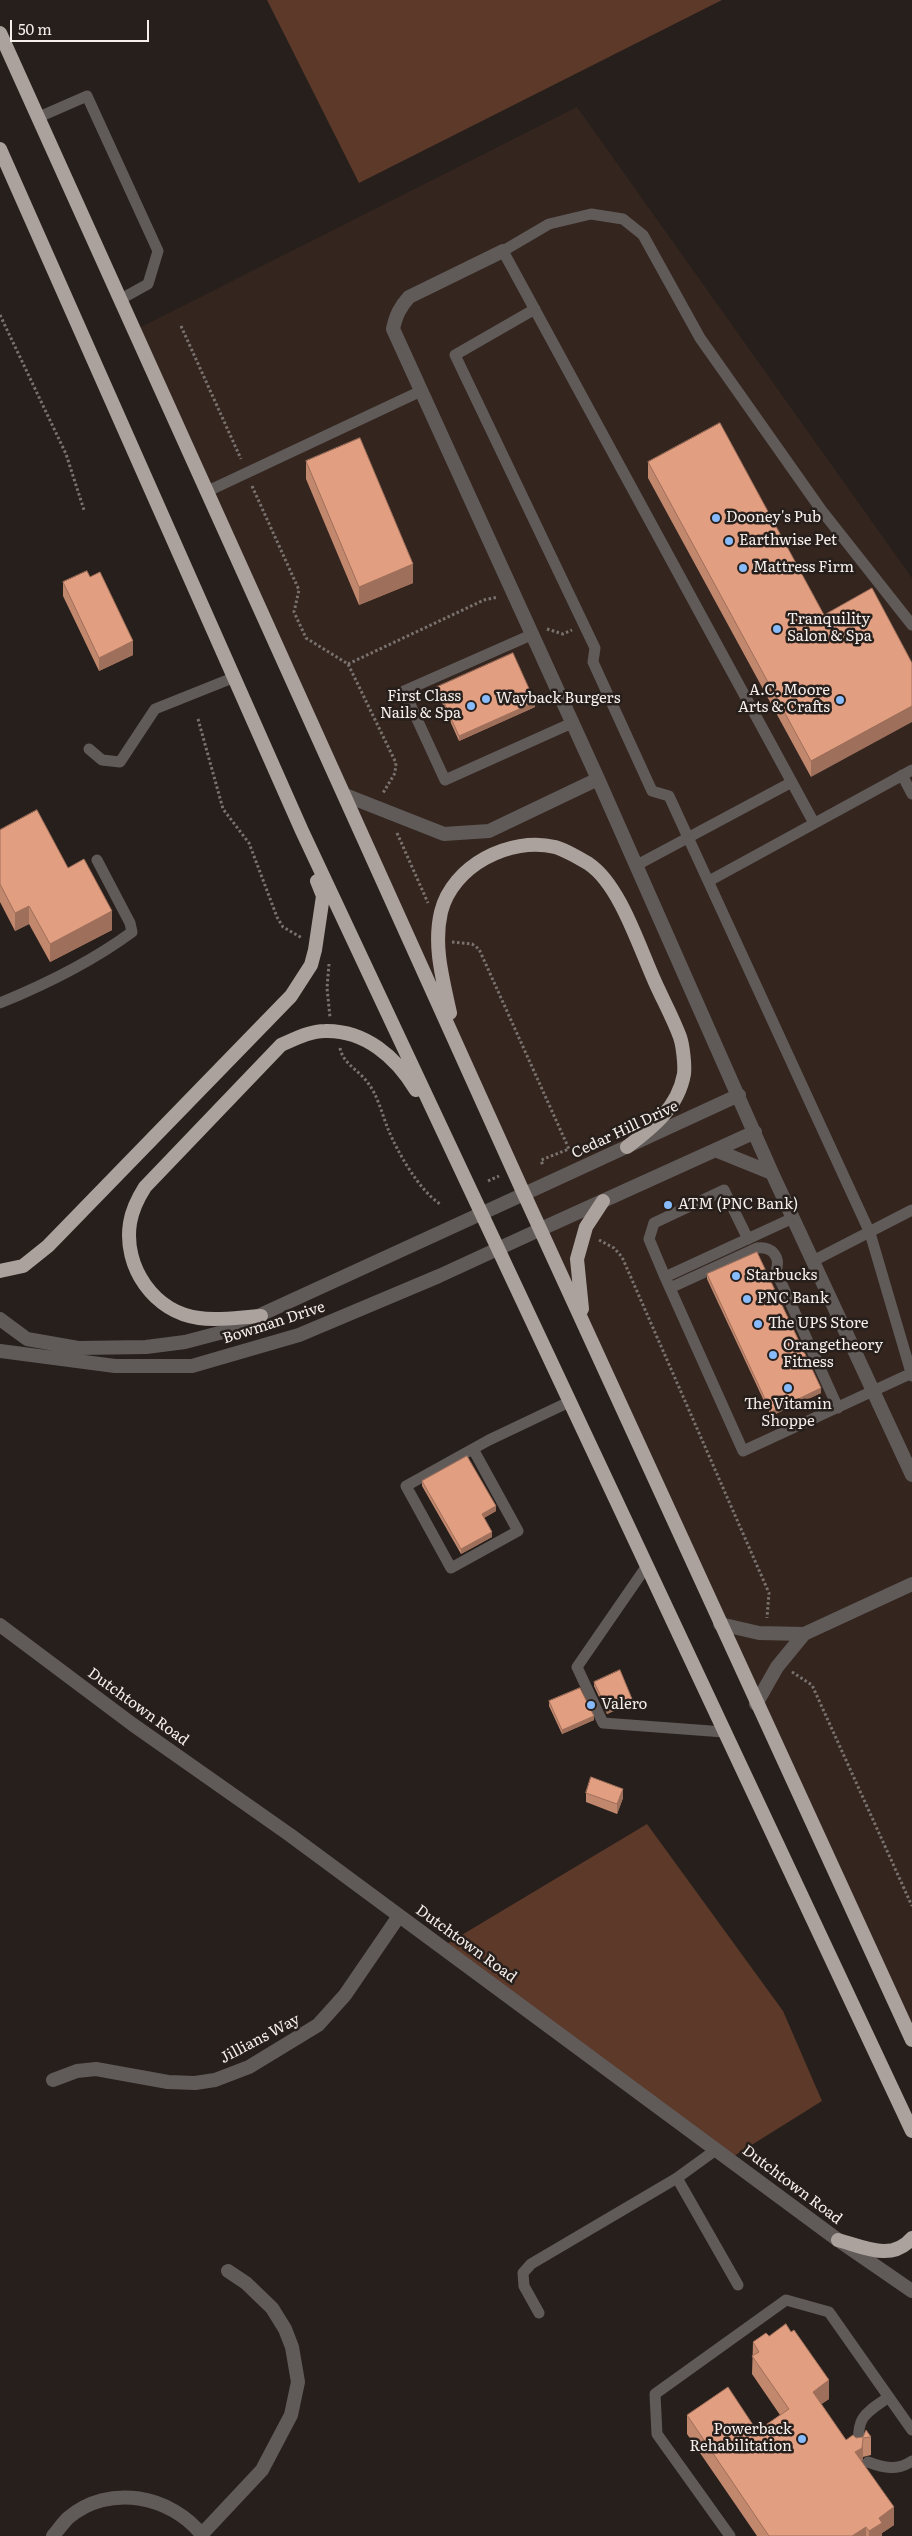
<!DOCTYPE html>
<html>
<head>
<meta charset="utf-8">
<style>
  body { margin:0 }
  #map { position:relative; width:912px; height:2536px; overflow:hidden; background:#271f1b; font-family:Literata,serif }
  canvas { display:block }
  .scale { position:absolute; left:10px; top:20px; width:139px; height:22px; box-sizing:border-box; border:2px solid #f5efec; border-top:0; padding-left:6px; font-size:15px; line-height:18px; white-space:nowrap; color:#f5efec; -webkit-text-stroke:4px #271f1b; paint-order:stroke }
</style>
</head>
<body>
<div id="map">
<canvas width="912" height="2536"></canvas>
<div class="scale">50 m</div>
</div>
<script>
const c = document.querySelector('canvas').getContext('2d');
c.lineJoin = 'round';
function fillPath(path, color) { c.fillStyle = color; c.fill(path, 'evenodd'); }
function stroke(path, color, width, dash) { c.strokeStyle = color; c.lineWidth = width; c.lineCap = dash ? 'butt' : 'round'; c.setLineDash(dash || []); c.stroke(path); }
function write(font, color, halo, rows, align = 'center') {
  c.font = font + ' Literata,serif'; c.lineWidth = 5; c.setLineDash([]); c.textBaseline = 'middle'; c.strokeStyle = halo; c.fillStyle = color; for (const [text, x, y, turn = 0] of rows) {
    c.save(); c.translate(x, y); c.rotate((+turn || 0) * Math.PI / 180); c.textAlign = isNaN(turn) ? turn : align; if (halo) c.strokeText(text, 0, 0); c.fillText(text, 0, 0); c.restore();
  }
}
fillPath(new Path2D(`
  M577 107 912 578V2036L135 330Z`), '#34251f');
fillPath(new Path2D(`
  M267 0H722L359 183Z
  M647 1824 783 2011 822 2101 734 2156 445 1945Z`), '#5c3929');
stroke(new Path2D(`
  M0 315 66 454 84 510
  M181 326 241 459
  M252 486 299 590 294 612 306 638 348 664 396 763 395 773 383 793
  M547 629 563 634 572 630
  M348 664 484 600 498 597
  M198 719 223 809 249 843 277 917 283 927 302 938
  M397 833 428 903
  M452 942 472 944 479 949 569 1149 541 1160 543 1166
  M329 964 327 988 330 1017
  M340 1048C343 1064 359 1070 368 1083 378 1096 382 1114 388 1129 398 1153 419 1190 440 1204
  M488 1181 499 1176
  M599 1240 614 1248 622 1257 769 1593 767 1618
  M792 1672 812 1685 912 1906`), '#79726f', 3, [2.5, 2.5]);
stroke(new Path2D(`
  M39 117 87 96 158 251 148 284 121 299
  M535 309 455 355 595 648 593 662 652 791 669 796 870 1233 912 1376
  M208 491 421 391
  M531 635 404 691 445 780 572 723
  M89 749 102 760 120 762 155 709 235 677
  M902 775 912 794
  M814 823 503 251 549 224 591 214 623 219 643 235 700 338 822 511 912 625
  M637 865 792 782
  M709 881 912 770
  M0 1003C44 985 94 960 132 932L130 923 97 860
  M793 1218 665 1277 743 1451 912 1373
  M813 1261 912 1210
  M665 1277 649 1239 654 1223 724 1190 748 1239
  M670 1288 757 1248C772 1246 781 1257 776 1271L838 1408
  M473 1449 518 1531 451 1568 406 1486 489 1440 569 1402
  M646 1567 577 1667 603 1723 724 1732
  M677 2178 738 2285
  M539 2313 524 2286 523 2273 531 2264 677 2178 717 2149
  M859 2449C856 2417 864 2414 889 2397
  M868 2462C884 2468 897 2471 912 2461
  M730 2536 657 2434 655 2394 786 2300 829 2312 912 2430`), '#605b59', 11);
stroke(new Path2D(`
  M503 251 409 297C400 307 396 315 393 329L598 779 772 1173 912 1475
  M345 795 444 834 489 831 598 779
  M715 1150 772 1173
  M524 1194 739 1095
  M541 1229 755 1132
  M720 1624 759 1633 804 1634 912 1584
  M0 1625 132 1724 290 1835 838 2240 912 2291
  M756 1704 777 1667 804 1634
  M53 2080 77 2071 96 2069 168 2082 195 2083 215 2080 249 2067 318 2025 345 1995 399 1916
  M202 2534 262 2470 291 2415 298 2382 292 2347 285 2329 272 2308 246 2283 228 2271
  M53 2536C58 2530 63 2523 68 2518 109 2483 171 2495 203 2536`), '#605b59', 14);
stroke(new Path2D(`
  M0 1319 27 1339 78 1348 146 1347 185 1342 223 1332 524 1194
  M0 1351 115 1366H192L299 1335 439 1276 541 1229`), '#605b59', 14);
stroke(new Path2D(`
  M0 33 524 1194 912 2040
  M0 149 302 831 912 2131
  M450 1013C443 980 433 946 441 912 452 866 510 836 555 847 566 850 579 858 589 864 620 885 639 947 655 982 663 1000 673 1018 680 1037 683 1046 685 1065 684 1074 678 1108 652 1128 627 1147
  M0 1271 23 1266 48 1246 291 996 311 965 315 950 323 896 317 881
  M582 1309 577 1259 586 1227 603 1201
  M261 1316C241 1317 219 1321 199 1318 154 1312 123 1267 130 1223 132 1210 138 1198 145 1187L281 1045C295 1039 310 1031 325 1031 365 1030 396 1057 416 1090
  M838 2240C864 2247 892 2262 912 2238`), '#aca29d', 14);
fillPath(new Path2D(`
  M306 461 413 583 359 605 306 479Z
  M648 462 824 615 811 777 648 478Z
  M63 582 133 655 99 671 63 596Z
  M437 687 535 707 459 741 437 692Z
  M0 830 68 868 112 930 50 962 29 924 15 931 0 902Z
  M707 1274 821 1393 771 1416 707 1279Z
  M422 1481 496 1511 484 1518 492 1537 461 1554 422 1486Z
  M594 1682 632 1703 607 1714 594 1686Z
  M549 1701 594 1720 562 1734 549 1706Z
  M586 1793 623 1798 617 1814 586 1802Z
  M769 2336 829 2399 821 2404 846 2440 856 2438 871 2437V2455L863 2457 862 2462 894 2525 882 2533V2536H757L687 2434V2415L757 2431 780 2415 752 2374 753 2342Z`), '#c2886e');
fillPath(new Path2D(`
  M413 564V583L359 605V587Z
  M133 641V655L99 671V658Z
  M535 702V707L459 741V736Z
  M912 706V722L811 777V761Z
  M29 906V924L15 931V913Z
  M112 911V930L50 962V944Z
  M821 1388V1393L771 1416V1412Z
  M496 1506V1511L482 1519V1514Z
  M492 1532V1537L461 1554V1549Z
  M632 1699V1703L607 1714V1710Z
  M594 1716V1720L562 1734V1730Z
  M623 1789V1798L617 1814V1804Z
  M829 2380V2399L813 2410V2392Z
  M863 2438V2457L862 2466 855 2452Z
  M894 2507V2525L882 2533V2536H869V2531L879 2518Z
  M866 2527V2536H852Z`), '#9e6f5a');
const building = new Path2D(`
  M720 423 824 615 872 588 912 663V706L811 761 648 462Z
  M360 438 413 564 359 587 306 461Z
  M87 571 90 577 100 572 133 641 99 658 63 582Z
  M513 653 535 702 459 736 437 687Z
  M37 810 68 868 84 859 112 911 50 944 29 906 15 913 0 884V830Z
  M757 1252 821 1388 771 1412 707 1274Z
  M467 1456 496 1506 482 1514 492 1532 461 1549 422 1481Z
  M620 1670 632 1699 607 1710 594 1682Z
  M580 1688 594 1716 562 1730 549 1701Z
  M591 1777 623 1789 617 1804 586 1793Z
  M786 2324 791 2332 794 2330 829 2380 813 2392 846 2440 853 2435 856 2438 863 2437 866 2430 871 2437 863 2438 862 2448 855 2452 894 2507 879 2518 882 2523 869 2531 866 2527 852 2536H769L687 2415 728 2387 757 2431 789 2409 752 2356 759 2352 753 2342 766 2333 769 2336Z`);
fillPath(building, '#e29e80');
stroke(building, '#9e6f5a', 1);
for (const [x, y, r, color] of [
  [716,518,5,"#87bbfb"],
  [729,541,5,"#87bbfb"],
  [743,568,5,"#87bbfb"],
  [777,629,5,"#87bbfb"],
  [486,699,5,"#87bbfb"],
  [840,700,5,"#87bbfb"],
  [471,706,5,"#87bbfb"],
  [668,1205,5,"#87bbfb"],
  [736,1276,5,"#87bbfb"],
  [747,1299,5,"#87bbfb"],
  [758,1324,5,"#87bbfb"],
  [773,1355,5,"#87bbfb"],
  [788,1388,5,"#87bbfb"],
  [591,1705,5,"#87bbfb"],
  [802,2439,5,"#87bbfb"]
]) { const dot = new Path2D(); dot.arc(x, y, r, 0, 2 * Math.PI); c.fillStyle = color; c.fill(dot); stroke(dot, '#271f1b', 2); }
write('15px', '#f5efec', '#271f1b', [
  ["Dooney's Pub",726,518],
  ["Earthwise Pet",739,541],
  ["Mattress Firm",753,568],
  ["Tranquility",787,620],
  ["Salon & Spa",787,637],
  ["A.C. Moore",830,691,"right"],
  ["Arts & Crafts",830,708,"right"],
  ["First Class",461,697,"right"],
  ["Nails & Spa",461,714,"right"],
  ["Wayback Burgers",496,699],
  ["ATM (PNC Bank)",678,1205],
  ["Starbucks",746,1276],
  ["PNC Bank",757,1299],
  ["The UPS Store",768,1324],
  ["Orangetheory",783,1346],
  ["Fitness",783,1363],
  ["The Vitamin",788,1405,"center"],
  ["Shoppe",788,1422,"center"],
  ["Valero",601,1705],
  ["Powerback",792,2430,"right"],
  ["Rehabilitation",792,2447,"right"]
], 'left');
write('15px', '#f5efec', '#271f1b', [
  ["Cedar Hill Drive",625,1130,-25],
  ["Bowman Drive",274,1323,-18],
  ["Dutchtown Road",138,1707,36],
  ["Dutchtown Road",466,1944,36],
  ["Jillians Way",260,2039,-28],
  ["Dutchtown Road",792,2185,37]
]);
</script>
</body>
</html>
